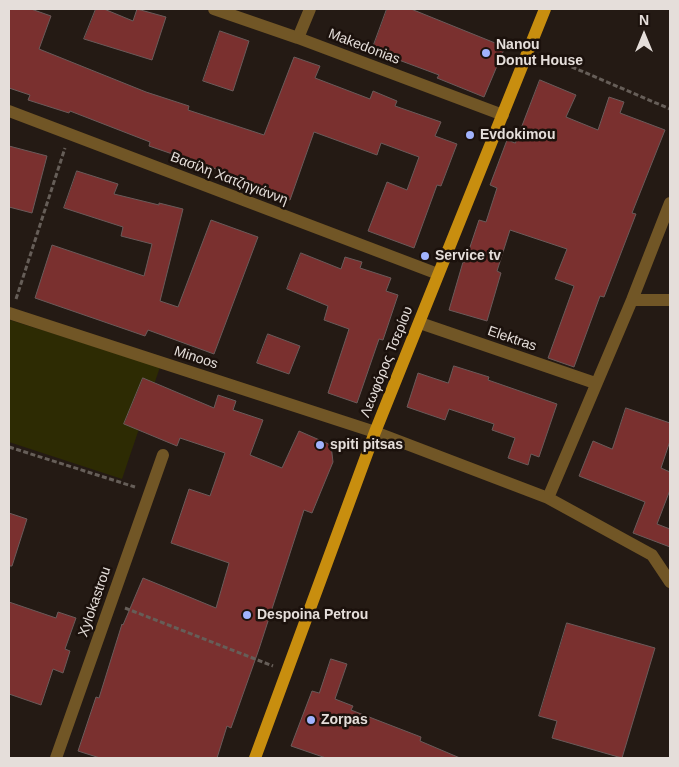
<!DOCTYPE html>
<html>
<head>
<meta charset="utf-8">
<style>
  body { margin:0 }
  #map { position:relative; width:679px; height:767px; overflow:hidden; background:#241a14; font-family:Arial,sans-serif }
  canvas { display:block }
  .frame { position:absolute; inset:0; border:10px solid #e5deda; pointer-events:none }
  .north { position:absolute; left:619px; top:10px; width:50px; height:50px; -webkit-text-stroke:4px #1b110c; paint-order:stroke; rotate:0deg; font-size:14px; font-weight:700; line-height:20px; text-align:center; color:#e5deda }
  .north::after { content:''; display:block; margin:auto; width:18px; height:22px; background:#e5deda; clip-path:polygon(50% 0,100% 100%,50% 72%,0 100%) }
</style>
</head>
<body>
<div id="map">
<canvas width="679" height="767"></canvas>
<div class="frame"></div>
<div class="north">N</div>
</div>
<script>
const c = document.querySelector('canvas').getContext('2d');
c.lineJoin = 'round';
function fillPath(path, color) { c.fillStyle = color; c.fill(path, 'evenodd'); }
function stroke(path, color, width, dash) { c.strokeStyle = color; c.lineWidth = width; c.lineCap = dash ? 'butt' : 'round'; c.setLineDash(dash || []); c.stroke(path); }
function write(font, color, halo, rows, align = 'center') {
  c.font = font + ' Arial,sans-serif'; c.lineWidth = 5; c.setLineDash([]); c.textBaseline = 'middle'; c.strokeStyle = halo; c.fillStyle = color; for (const [text, x, y, turn = 0] of rows) {
    c.save(); c.translate(x, y); c.rotate((+turn || 0) * Math.PI / 180); c.textAlign = isNaN(turn) ? turn : align; if (halo) c.strokeText(text, 0, 0); c.fillText(text, 0, 0); c.restore();
  }
}
fillPath(new Path2D(`
  M10 320 160 367 122 479 9 442Z`), '#2d2b03');
const building = new Path2D(`
  M9 9H31L51 16 39 49 146 92 189 106 188 110 264 135 294 57 320 66 315 78 370 99 373 91 397 101 395 106 441 122 435 136 457 144 441 186 437 185 414 248 368 231 387 182 407 190 419 157 381 143 377 155 314 132 290 200 220 177 222 171 149 146 150 142 70 111 69 113 28 100 30 95 9 88Z
  M96 9H104L133 21 137 9 166 17 152 60 84 39Z
  M387 9H411L505 47 484 97 437 78 439 75 372 50Z
  M220 31 249 41 233 91 203 81Z
  M540 80 576 95 566 117 598 130 609 97 624 102 620 113 665 130 632 213 636 214 604 297 600 296 574 367 548 358 574 286 555 279 567 249 510 230 497 271 501 273 487 321 449 310 463 262H465L479 220 486 222 497 188 490 185 507 140 515 143Z
  M9 146 47 156 32 213 9 207Z
  M77 171 118 184 114 194 159 205V203L183 209 160 301 178 307 211 220 258 237 214 354 148 330 145 336 35 298 52 245 144 276 152 244 121 236 123 227 64 208Z
  M301 253 341 269 345 257 362 262 360 268 391 278 386 291 398 295 383 340 379 339 357 403 328 393 349 329 324 320 328 306 287 289Z
  M268 334 300 346 289 374 257 363Z
  M454 366 489 377 488 380 557 404 539 457 531 454 528 465 508 458 515 438 492 430 494 424 449 409 445 420 407 407 418 373 448 383Z
  M143 378 214 408 218 395 236 401 233 410 263 420 250 455 282 468 299 431 331 445 333 462 312 513 304 510 259 649 231 728 227 726 217 758H100L78 751 96 697 99 698 122 624 123 625 143 578 216 608 229 563 171 543 189 489 210 496 225 453 180 438 177 446 124 424Z
  M626 408 670 423V441L661 468 670 472V490L657 524 670 529V547L633 533 645 502 579 476 593 441 612 449Z
  M9 513 27 519 12 566H9Z
  M9 602 56 618 58 612 76 618 65 649 70 651 63 673 53 669 41 705 9 694Z
  M567 623 655 648 622 758 552 738 557 721 539 716Z
  M331 659 347 664 335 699 353 706 351 710 421 737 420 741 460 758H326L291 746 312 691 319 693Z`);
fillPath(building, '#7a302f');
stroke(building, '#6a5b5a', 1);
stroke(new Path2D(`
  M544 55 670 109
  M16 299 65 148
  M9 447 135 487
  M125 608 273 666`), '#665e58', 3, [5, 2.5]);
stroke(new Path2D(`
  M214 9 298 38 503 115
  M298 38 310 9
  M9 111 438 274
  M632 300H670
  M9 313 375 432 548 498 652 555 670 582
  M420 323 595 383
  M548 498 632 300 670 203
  M56 758 163 455`), '#715626', 12);
stroke(new Path2D(`
  M255 758 375 432 545 9`), '#c88e0f', 12);
for (const [x, y, r, color] of [
  [486,53,5,"#a1b3fd"],
  [470,135,5,"#a1b3fd"],
  [425,256,5,"#a1b3fd"],
  [320,445,5,"#a1b3fd"],
  [247,615,5,"#a1b3fd"],
  [311,720,5,"#a1b3fd"]
]) { const dot = new Path2D(); dot.arc(x, y, r, 0, 2 * Math.PI); c.fillStyle = color; c.fill(dot); stroke(dot, '#1b110c', 2); }
write('bold 14px', '#e5deda', '#1b110c', [
  ["Nanou",496,45],
  ["Donut House",496,61],
  ["Evdokimou",480,135],
  ["Service tv",435,256],
  ["spiti pitsas",330,445],
  ["Despoina Petrou",257,615],
  ["Zorpas",321,720]
], 'left');
write('14px', '#e5deda', '#1b110c', [
  ["Makedonias",364,47,21],
  ["Βασίλη Χατζηγιάννη",229,179,21],
  ["Elektras",512,339,19],
  ["Minoos",196,358,18],
  ["Λεωφόρος Τσερίου",387,362,-68],
  ["Xylokastrou",95,602,-71]
]);
</script>
</body>
</html>
